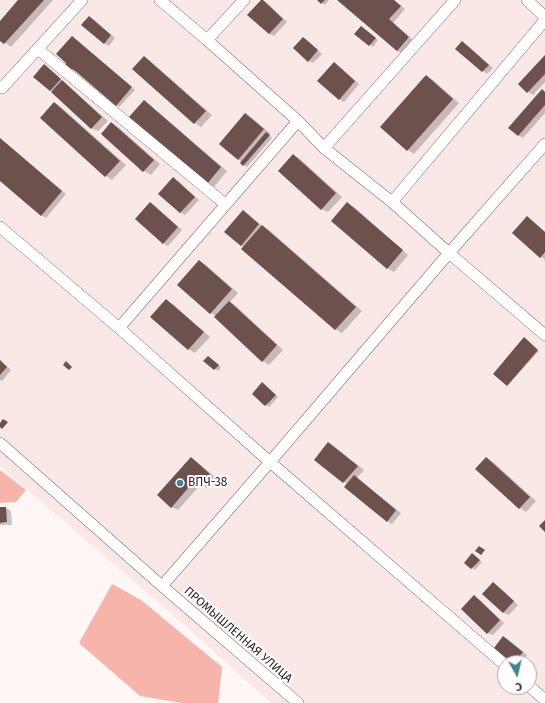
<!DOCTYPE html>
<html>
<head>
<meta charset="utf-8">
<style>
  body { margin:0 }
  #map { position:relative; width:545px; height:703px; overflow:hidden; background:#fef7f6; font-family:"Fira Sans",sans-serif }
  canvas { display:block }
  .north { position:absolute; left:497px; top:655px; width:40px; height:40px; box-sizing:border-box; background:#fff; border:1px solid #ada8a8; border-radius:50%; rotate:172deg; font-size:11px; font-weight:700; line-height:16px; text-align:center; color:#322625 }
  .north::after { content:''; display:block; margin:auto; width:14px; height:18px; background:#3e858f; clip-path:polygon(50% 0,100% 100%,50% 72%,0 100%) }
</style>
</head>
<body>
<div id="map">
<canvas width="545" height="703"></canvas>
<div class="north">С</div>
</div>
<script>
const c = document.querySelector('canvas').getContext('2d');
c.lineJoin = 'round';
function fillPath(path, color) { c.fillStyle = color; c.fill(path, 'evenodd'); }
function stroke(path, color, width, dash) { c.strokeStyle = color; c.lineWidth = width; c.lineCap = dash ? 'butt' : 'round'; c.setLineDash(dash || []); c.stroke(path); }
function write(font, color, halo, rows, align = 'center') {
  c.font = font + ' "Fira Sans",sans-serif'; c.lineWidth = 4; c.setLineDash([]); c.textBaseline = 'middle'; c.strokeStyle = halo; c.fillStyle = color; for (const [text, x, y, turn = 0] of rows) {
    c.save(); c.translate(x, y); c.rotate((+turn || 0) * Math.PI / 180); c.textAlign = isNaN(turn) ? turn : align; if (halo) c.strokeText(text, 0, 0); c.fillText(text, 0, 0); c.restore();
  }
}
fillPath(new Path2D(`
  M0 0H545V703H271L181 622 0 466ZM505 663H529V687H505Z`), '#f9e8e6');
fillPath(new Path2D(`
  M0 470 26 490 16 502 0 503Z
  M112 584 141 600 222 667 218 703H182L140 696 79 643Z`), '#f7b4aa');
fillPath(new Path2D(`
  M20 0H53L11 47 0 39V22Z
  M262 0 267 3 287 22 274 36 269 34Z
  M318 0H329L325 5Z
  M338 0H394L405 9 393 23 413 40 402 53 397 51Z
  M89 17 94 20 115 38 109 46 104 43Z
  M364 29 378 40 373 47 356 34Z
  M73 37 135 90 119 107 76 70 74 72 71 71 68 63Z
  M303 38 308 41 322 54 313 63 309 61Z
  M462 43 467 45 493 68 487 74 483 71Z
  M545 56V82L533 95 528 92 519 84Z
  M144 57 150 61 212 115 201 127 195 123Z
  M334 63 339 66 359 84 344 102 339 99Z
  M48 68 108 121 98 131 91 128 53 92 35 76Z
  M426 76 433 80 459 103 414 154 408 150 382 127Z
  M545 92V113L523 138 518 135Z
  M144 101 150 105 227 171 214 187 207 183Z
  M55 103 61 107 126 165 112 180 106 176Z
  M246 114 252 118 270 133 269 135 272 138 247 167 241 163 242 162 238 159Z
  M111 123 118 127 160 164 151 175 144 171 102 134Z
  M0 138 66 194 46 218 41 215 0 180Z
  M293 155 300 159 342 197 328 212 321 209Z
  M173 178 178 181 199 200 185 215 180 212Z
  M150 203 155 206 182 230 168 246 163 243Z
  M347 204 354 207 408 255 394 272 387 268Z
  M243 211 248 214 262 226 269 230 362 311 342 333 335 329 241 245Z
  M545 232V261L544 260 545 259 541 257Z
  M199 261 206 265 238 293 230 302 236 306 283 350 269 365 263 361 216 316 211 313 179 285Z
  M166 301 173 304 210 337 195 353 188 349Z
  M526 339 539 351 508 385H507Z
  M211 359 221 367 218 371 205 361Z
  M0 360 11 370 2 381 0 380Z
  M265 385 278 397 269 407 253 394Z
  M329 443 335 447 364 470 357 478 401 513 392 524 387 521 348 485 315 460Z
  M191 458 197 462 216 478 207 488 201 484 178 510 171 507Z
  M486 458 493 462 536 501 526 512 520 508 476 469Z
  M0 508H6L11 511 12 525H0Z
  M475 556 482 562 475 570 465 563Z
  M498 586 518 605 509 615 504 613 483 594Z
  M474 597 479 599 504 623 493 635 488 633Z
  M504 637 527 655 520 663H514Z`), '#0003');
fillPath(new Path2D(`
  M18 0H44L4 44 0 41V21Z
  M261 0H263L283 19 269 34 247 15Z
  M317 0H325L321 4Z
  M337 0H394L401 6 389 19 409 37 397 51Z
  M89 16 111 35 104 44 81 25Z
  M361 26 376 38 369 46 354 34Z
  M72 36 132 87 116 106 73 69 70 71 64 66 66 63 56 54Z
  M303 37 318 50 308 62 293 48Z
  M462 41 489 65 482 72 455 49Z
  M545 55V74L527 93 518 84Z
  M144 56 206 111 194 124 132 69Z
  M334 62 355 81 339 100 317 81Z
  M44 64 61 79 50 91 33 77Z
  M426 75 453 99 407 151 380 127Z
  M62 80 102 117 91 129 51 92Z
  M542 89 545 92V105L518 136 508 128Z
  M144 100 221 167 207 184 129 117Z
  M54 102 120 161 105 177 40 118Z
  M245 113 264 129 238 160 219 144Z
  M111 122 154 160 143 172 101 134Z
  M266 132 270 135 243 166 240 163Z
  M0 138 62 191 41 216 0 181Z
  M293 154 336 193 321 210 278 171Z
  M173 177 195 197 180 213 158 194Z
  M150 202 178 227 163 244 135 219Z
  M347 202 403 250 387 269 331 221Z
  M243 210 259 224 241 246 224 232Z
  M527 216 545 232V252L540 258 512 233Z
  M262 225 356 307 335 330 241 249Z
  M199 260 232 289 210 314 177 285Z
  M166 299 204 332 188 350 150 317Z
  M229 301 277 345 262 362 214 317Z
  M524 337 538 350 507 386 493 374Z
  M208 356 219 365 214 370 203 361Z
  M0 360 7 367 0 375Z
  M66 361 72 367 69 370 63 365Z
  M262 382 276 395 265 406 252 394Z
  M3 419 8 422 2 429 0 427V423Z
  M328 442 358 466 343 483 314 460Z
  M191 457 210 474 200 485 195 480 171 508 157 495Z
  M486 457 530 497 519 509 475 469Z
  M354 475 396 510 387 522 344 487Z
  M0 507H6L7 522 0 523Z
  M545 520V532L539 526Z
  M479 546 485 550 481 555 475 551Z
  M472 553 480 560 471 569 464 563Z
  M493 582 514 601 503 613 482 594Z
  M474 595 500 620 487 634 461 609Z
  M503 636 523 652 514 663H512L494 648Z`), '#6c514d');
const minor = new Path2D(`
  M160 0 207 40 298 121 324 148 392 202 449 253 545 335
  M527 0 545 17
  M207 40 244 0
  M38 49 225 204
  M0 87 2 88 82 0
  M324 148 455 0
  M392 202 545 20
  M0 227 119 328 270 462 505 665
  M119 328 298 121
  M0 443 162 586 298 703
  M162 586 270 462 449 253 545 144
  M529 686 545 700`);
stroke(minor, '#8d706c', 12);
stroke(minor, '#fff', 11);
for (const [x, y, r, color] of [
  [180,483,4,"#3e858f"]
]) { const dot = new Path2D(); dot.arc(x, y, r, 0, 2 * Math.PI); c.fillStyle = color; c.fill(dot); stroke(dot, '#fff', 1.5); }
write('12px', '#322625', '#fff', [
  ["ВПЧ-38",188,483]
], 'left');
write('12px', '#322625', '#fff', [
  ["ПРОМЫШЛЕННАЯ УЛИЦА",238,635,41]
]);
</script>
</body>
</html>
